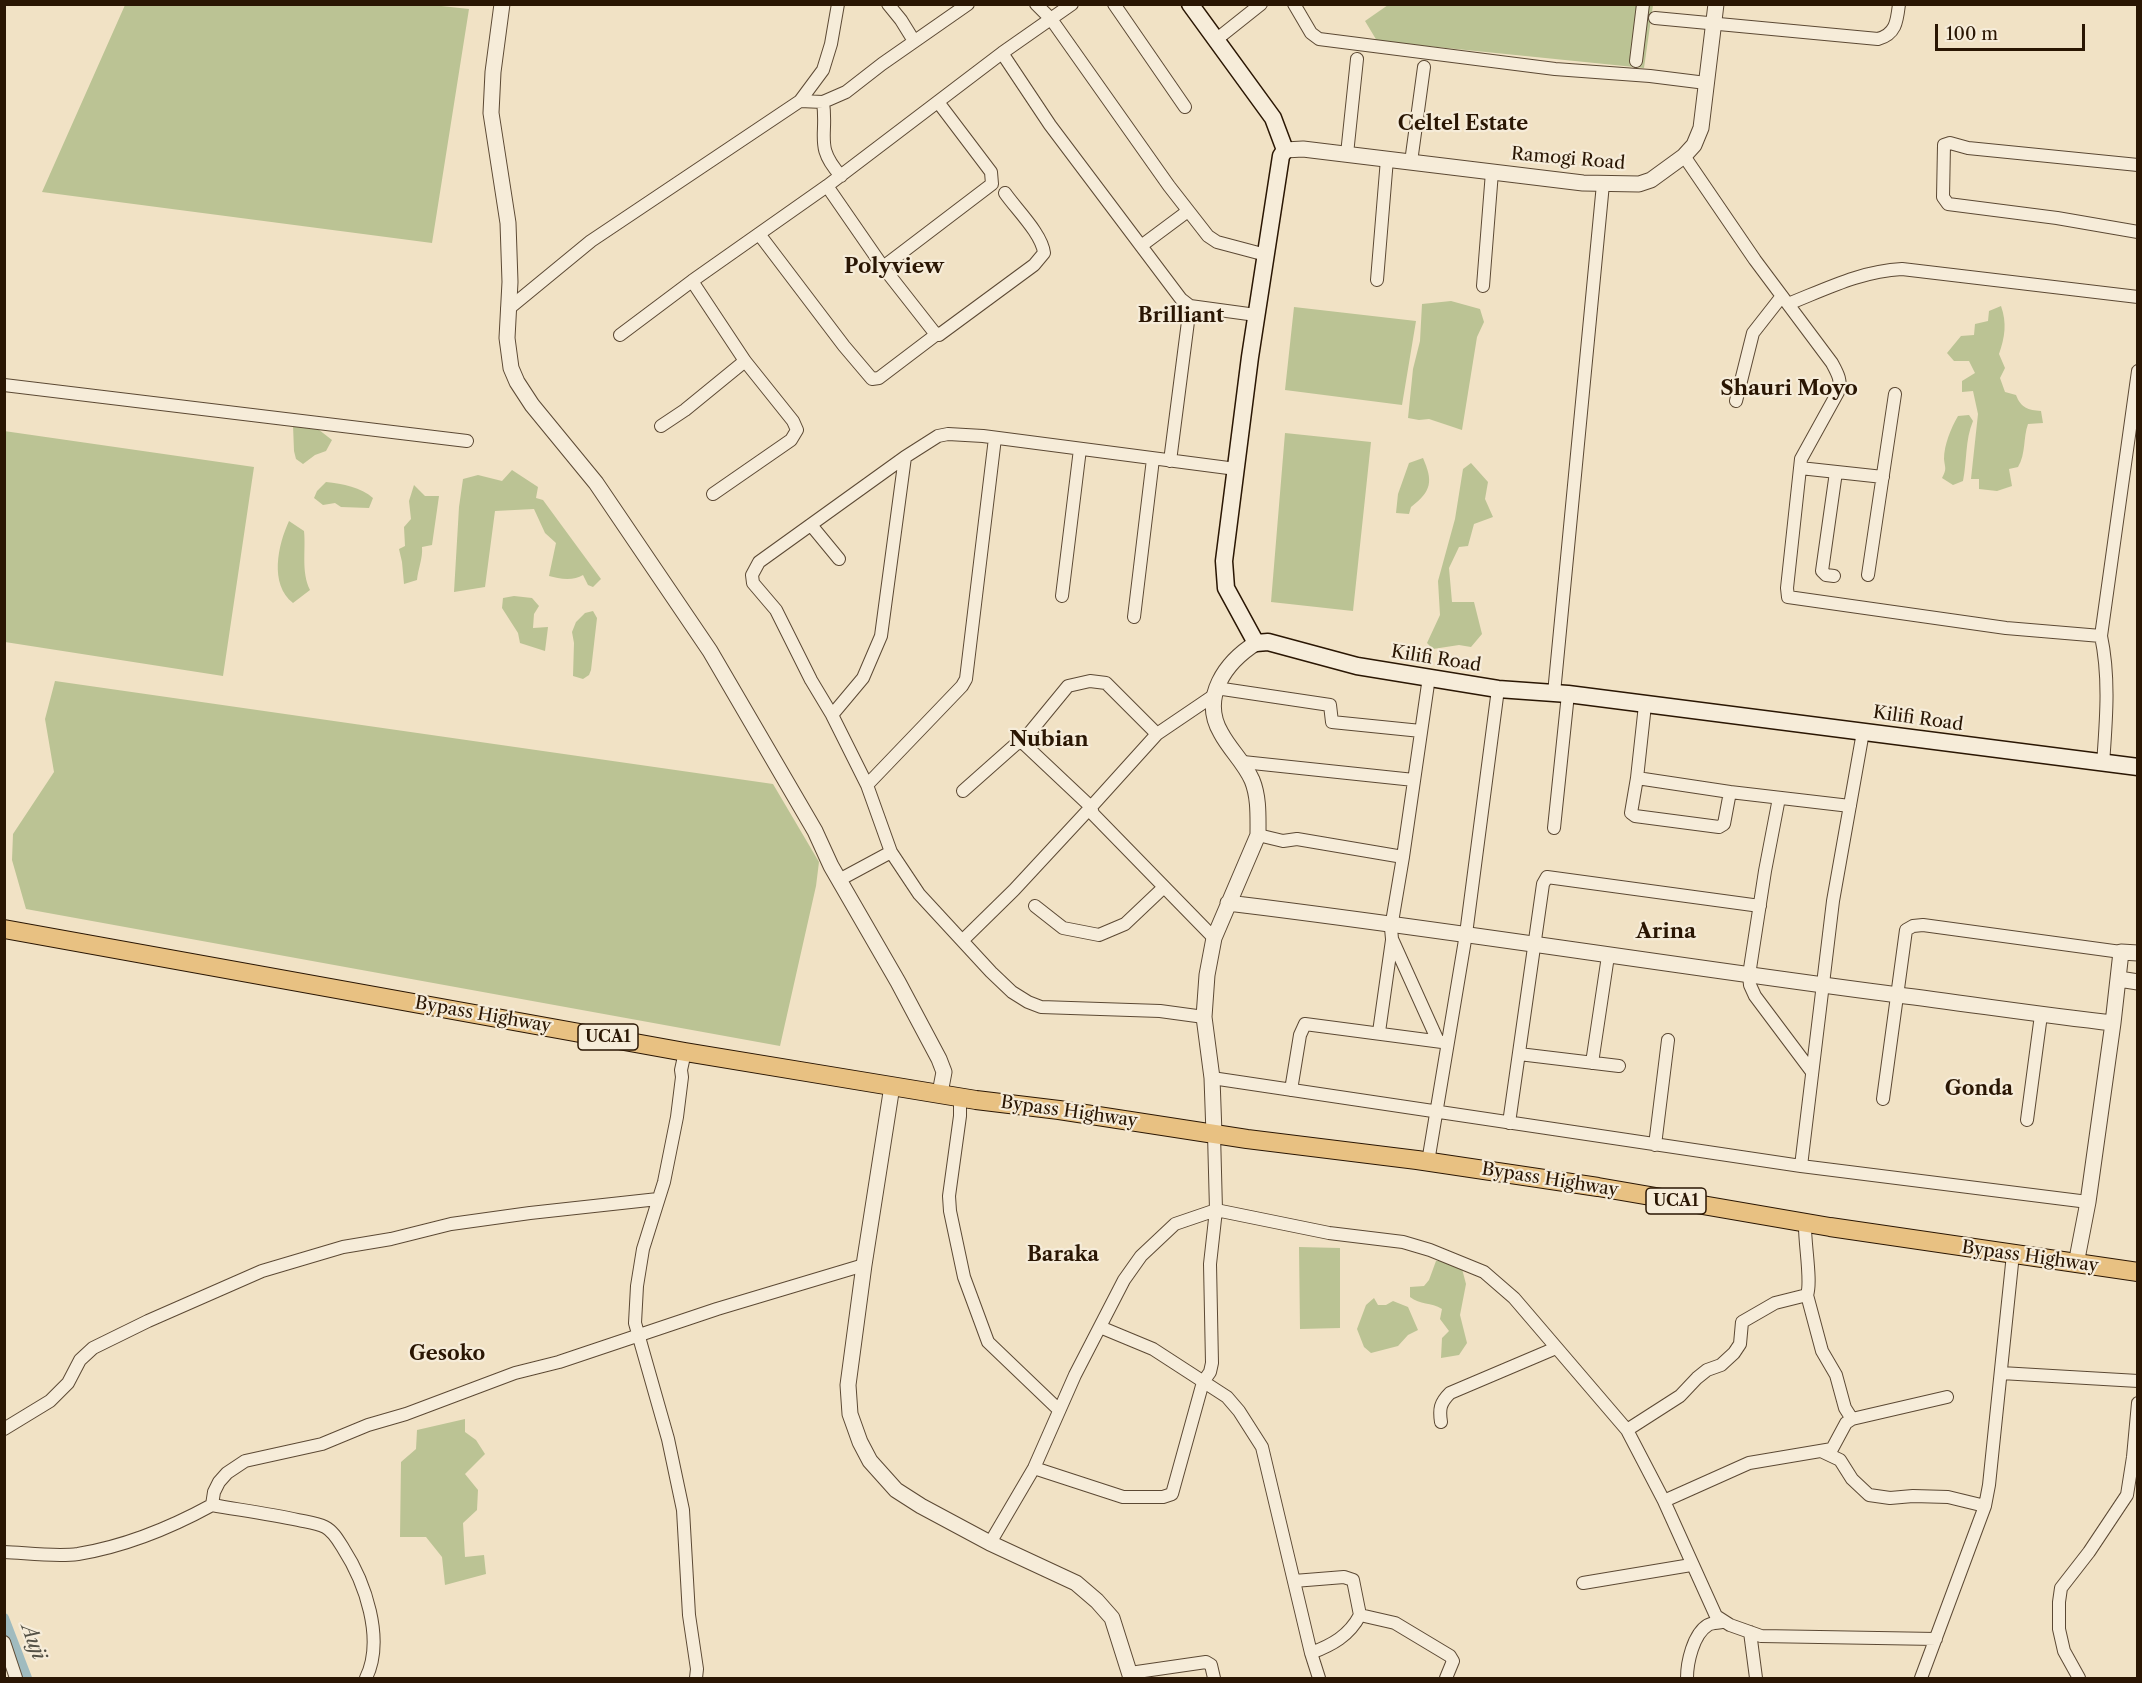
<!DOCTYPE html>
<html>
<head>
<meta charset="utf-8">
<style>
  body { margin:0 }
  #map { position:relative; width:2142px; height:1683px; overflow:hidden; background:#f1e2c5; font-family:"Libre Caslon Text",serif }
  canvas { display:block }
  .frame { position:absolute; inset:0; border:6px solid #2a1603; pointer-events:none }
  .scale { position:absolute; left:1935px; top:24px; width:150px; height:27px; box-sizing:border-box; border:3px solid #2a1603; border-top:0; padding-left:8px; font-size:18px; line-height:21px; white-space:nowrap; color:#2a1603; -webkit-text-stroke:4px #f6ecd9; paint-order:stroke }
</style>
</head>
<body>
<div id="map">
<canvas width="2142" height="1683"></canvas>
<div class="frame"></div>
<div class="scale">100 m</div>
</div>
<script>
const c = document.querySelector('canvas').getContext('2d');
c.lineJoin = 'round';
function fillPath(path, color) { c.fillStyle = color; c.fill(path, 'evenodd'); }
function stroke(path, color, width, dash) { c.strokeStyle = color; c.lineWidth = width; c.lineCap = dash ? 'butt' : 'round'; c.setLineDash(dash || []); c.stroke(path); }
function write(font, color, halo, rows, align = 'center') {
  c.font = font + ' "Libre Caslon Text",serif'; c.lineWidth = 4.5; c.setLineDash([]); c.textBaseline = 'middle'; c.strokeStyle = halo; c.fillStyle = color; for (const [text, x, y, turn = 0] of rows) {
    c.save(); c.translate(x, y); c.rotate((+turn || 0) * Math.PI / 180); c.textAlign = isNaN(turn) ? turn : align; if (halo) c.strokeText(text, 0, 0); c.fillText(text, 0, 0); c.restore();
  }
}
fillPath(new Path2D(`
  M432 5 469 9 432 243 42 192 125 5Z
  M1388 5H1653L1644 68 1377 41 1365 21Z
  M1451 301 1480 309 1484 322 1477 337 1462 430 1429 419 1419 420 1408 418 1413 369 1420 341 1422 304Z
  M2001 306C2007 323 2005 337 1999 354L2005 368 2000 378 2005 392 2016 395C2021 408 2028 410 2041 411L2043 423 2028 424C2023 438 2026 454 2018 467L2009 469 2012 486 1997 491 1979 489V479H1971L1978 414 1973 391 1962 392V381L1975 373 1969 361H1954L1947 353 1961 336 1974 335 1975 324 1988 321 1989 311Z
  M1294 307 1416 321 1402 405 1285 390Z
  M1969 415 1973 421C1965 440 1967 461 1963 481L1953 485 1942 478C1947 468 1945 469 1944 459 1944 445 1951 428 1958 416Z
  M293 425 314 426 332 440 326 451 315 455 303 464 296 459 294 451Z
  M4 431 254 467 223 676 5 642Z
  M1285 433 1371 442 1353 611 1271 602Z
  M1423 458C1433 481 1432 491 1411 507L1409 514 1396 513 1398 494 1409 463Z
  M1471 463 1488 482 1485 499 1493 517 1474 524 1468 546 1459 547 1449 568 1452 602H1474L1482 634 1471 647 1459 645 1433 649 1427 643 1440 615 1438 581 1455 519 1463 469Z
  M512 470 538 487 536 498 543 500 601 579 593 587 588 585 583 575C574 581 559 579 549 576L556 543 545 533 534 509 495 511 485 587 454 592 459 507 463 479 478 475 502 481Z
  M326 482C343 484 361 487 373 498L369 508 341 507 335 503 323 505 314 498 317 491Z
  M414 485 425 496H439L432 545 422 547C423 558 418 569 417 580L404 584 402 562 399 549 405 546 404 527 411 519 409 501Z
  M289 521 304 531C306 550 301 572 310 590L293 603C269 584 278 545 289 521Z
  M514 596 532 598 539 606 534 614 533 628 548 627 545 651 520 643 518 633 502 608 503 598Z
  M593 611 597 618 591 670 589 675 583 679 573 676 574 643 572 632 576 622 585 613Z
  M55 681 773 784 819 862 816 886 780 1046 26 909 12 860 13 834 54 772 45 719Z
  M1299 1247 1340 1248V1328L1300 1329Z
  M1450 1260 1461 1265 1466 1284 1460 1315 1467 1343 1459 1355 1441 1358 1442 1338 1449 1331 1440 1319 1442 1309C1431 1302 1420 1305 1410 1297V1287L1424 1286 1429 1280 1436 1261Z
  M1374 1298 1378 1305H1386L1393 1301 1408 1307 1418 1330 1408 1335 1398 1346 1371 1353 1364 1347 1357 1329 1366 1305Z
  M465 1419V1432L476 1440 485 1454 465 1474 478 1490 477 1510 463 1523 465 1557 484 1555 486 1574 445 1585 442 1557 426 1537H400L401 1462 416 1449 417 1430Z`), '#bbc394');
stroke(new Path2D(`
  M4 1618 27 1678`), '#a0bbbf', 10);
const minor = new Path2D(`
  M888 4 901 20 914 41
  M1036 4 1051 19 1169 186 1208 236 1217 242 1266 255
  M1072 4 1002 53 1050 125 1181 299 1190 306 1256 315
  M1114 4 1185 107
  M1294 4 1311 33 1319 39 1555 69 1650 76 1706 83
  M1655 18 1878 39C1896 34 1897 21 1899 4
  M1217 39 1261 4
  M1636 61 1643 4
  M800 101 823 102 846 92 882 64 968 4
  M823 102C828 137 814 146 841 176
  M1347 154 1357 59
  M1684 156 1755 260 1832 363C1838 374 1842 381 1838 392L1801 459 1787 588 1788 597 2006 628 2101 636
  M1411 162 1424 67
  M2138 165 1968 148 1950 143 1944 145 1943 197 1948 204 2057 218 2138 232
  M827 186 883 267 934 332 939 335 1034 265 1044 253C1042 234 1016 209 1005 193
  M759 234 844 346 872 379 879 378 937 334
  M1141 246 1188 211
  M883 267 992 184 991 172 938 102
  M1377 280 1387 159
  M692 281 745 361 793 421 797 430 791 440 713 494
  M1483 286 1492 172
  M1788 304C1826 289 1861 271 1902 269L2138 297
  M507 310 591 241 800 101 823 70 831 44 838 4
  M620 335 692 281 827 186 1002 53
  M4 385 467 441
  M1736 401 1753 333 1782 296
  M661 426 685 410 745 361
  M1170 461 1190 306
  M1800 468 1883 477
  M811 525 839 559
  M1868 575 1895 394
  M1834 576 1826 575 1822 571 1836 472
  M1062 596 1080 449
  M1134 617 1153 459
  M1429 677 1403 857 1391 928 1392 939 1438 1041
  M1216 688 1330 705 1332 722 1421 731
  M1554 693 1603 184
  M832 715 863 678 881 636 905 457
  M1243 762 1414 780
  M2103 764C2106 722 2110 678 2101 636L2138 371
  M1637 778 1730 792 1724 824 1719 827 1635 816 1631 813 1637 778 1645 705
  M867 785 962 686 966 679 995 438
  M963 791 1016 744 1022 742 1068 686 1090 681 1106 683 1157 734
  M1730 792 1850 806
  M1779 798 1765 871 1749 975 1750 985 1755 996 1812 1072
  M1554 828 1568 694
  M1258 835 1283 841 1297 839 1403 857
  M891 852 919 894 991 972 1012 992 1028 1002 1041 1007 1160 1011 1204 1017
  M839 880 891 852 867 785 832 715 811 680 776 610 753 583 752 575 759 562 905 457 938 436 948 434 983 436 1236 469
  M1035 906 1063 928 1099 935 1125 924 1163 888
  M1214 938 1093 814 1091 807 1157 734 1216 694
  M963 940 1014 890 1091 807 1022 742
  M1379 1032 1392 940
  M685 1052 681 1070 682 1077 677 1117 664 1182 643 1249 637 1286 635 1323 668 1439 683 1510 689 1615 697 1669 696 1678
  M1519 1054 1619 1066
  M1592 1063 1608 956
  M1212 1078 1801 1166 2088 1202
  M1291 1090 1300 1035 1305 1024 1442 1042
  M960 1097V1116L949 1196 950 1211 964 1277 988 1342 1059 1410
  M1883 1099 1906 930 1913 926 1923 925 2121 952
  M2027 1120 2041 1015
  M1509 1123 1543 884 1547 877 1760 906
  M1655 1145 1668 1040
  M1428 1162 1466 934 1498 689
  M1801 1166 1833 901 1863 732
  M1807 1295 1822 1351 1836 1375 1845 1408 1852 1419
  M1100 1327 1153 1349 1227 1397 1239 1411 1262 1447 1311 1653 1319 1678
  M2001 1373 2138 1381
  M1441 1422C1439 1409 1440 1403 1450 1393L1556 1348
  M4 1429 50 1401 68 1383 80 1360 93 1348 148 1321 262 1271 343 1247 391 1239 451 1224 530 1213 658 1199
  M1627 1430 1680 1396 1697 1378 1707 1370 1721 1365 1734 1353 1740 1344 1742 1322 1775 1303 1807 1295C1812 1281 1804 1241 1805 1222
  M1821 1451 1840 1460 1852 1479 1869 1495 1890 1498 1913 1496 1948 1497 1985 1506
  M1034 1468 1123 1497H1163L1172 1494 1203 1382 1210 1372 1212 1363 1210 1264 1216 1210 1214 1134
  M1664 1501 1749 1463 1832 1449 1846 1423 1852 1419 1947 1397
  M212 1505C241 1510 270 1514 298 1520 307 1522 317 1523 325 1527 333 1531 338 1540 343 1548 365 1582 385 1639 366 1678
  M990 1543 1034 1468 1075 1375 1124 1280 1141 1256 1175 1224 1216 1210 1329 1233 1403 1242 1430 1250 1484 1272 1514 1298 1627 1430 1664 1501 1716 1616 1730 1625 1761 1636 1936 1639
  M4 1552C27 1553 56 1557 78 1554 127 1546 170 1528 212 1505L214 1492 219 1482 227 1473 245 1461 322 1444 368 1425 406 1414 515 1373 559 1362 717 1309 864 1265
  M1294 1581 1344 1577 1353 1580 1360 1615 1395 1623 1450 1656 1453 1661 1446 1678
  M1583 1583 1691 1565
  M1750 1632 1756 1678
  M4 1642 16 1678
  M1311 1653C1332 1645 1349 1636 1360 1615
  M1130 1673 1206 1662 1211 1665 1214 1678
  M1687 1678C1687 1663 1693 1634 1708 1625 1711 1623 1719 1623 1722 1622
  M1921 1678 1985 1506 1989 1485 2013 1254
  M2079 1678 2064 1651 2059 1629V1602L2061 1588 2089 1552 2127 1495 2133 1457 2138 1403`);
const tertiary = new Path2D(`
  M502 4 493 72 491 113 508 223 510 282 507 338 511 368 517 382 532 405 596 483 710 651 815 831 831 866 898 982 939 1059 944 1072 940 1093
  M1285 150 1303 149 1583 183 1639 184 1651 180 1684 156 1694 145 1701 128 1716 4
  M1228 903C1451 930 1674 966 1898 995 1970 1004 2041 1015 2113 1023
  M2119 979 2138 982
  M892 1086 864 1265 848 1385 850 1414 860 1442 870 1461 896 1490 921 1506 990 1543 1076 1583 1097 1601 1112 1618 1131 1678
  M1214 1134 1212 1078 1204 1017 1207 975 1214 938 1258 835C1258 816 1259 797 1252 780 1244 762 1230 750 1221 733 1200 697 1226 662 1256 643
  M2076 1264 2088 1202 2113 1023 2121 952 2138 953`);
const secondary = new Path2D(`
  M1190 4 1273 118 1285 150 1281 156 1250 357 1224 561 1226 588 1256 643 1268 642 1357 666 1498 689 1568 694 2138 767`);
const primary = new Path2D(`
  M4 929 685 1052 976 1100 1059 1110 1247 1139 1417 1160 1598 1187 1830 1227 2138 1272`);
stroke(minor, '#5c4934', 14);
stroke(tertiary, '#5c4934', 17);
stroke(secondary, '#2a1603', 19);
stroke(primary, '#2a1603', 20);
stroke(minor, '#f6ecd9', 12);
stroke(tertiary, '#f6ecd9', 15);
stroke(secondary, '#f6ecd9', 16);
stroke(primary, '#e8c182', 18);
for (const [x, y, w] of [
  [608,1037,60],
  [1676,1201,60]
]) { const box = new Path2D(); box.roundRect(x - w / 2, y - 13, w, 26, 4.5); c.fillStyle = '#f6ecd9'; c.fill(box); stroke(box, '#2a1603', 1.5); }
write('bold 16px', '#2a1603', null, [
  ["UCA1",608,1037],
  ["UCA1",1676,1201]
]);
write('18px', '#2a1603', '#f6ecd9', [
  ["Ramogi Road",1568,159,5],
  ["Kilifi Road",1436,659,9],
  ["Kilifi Road",1918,719,8],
  ["Bypass Highway",483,1015,10],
  ["Bypass Highway",1069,1112,8],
  ["Bypass Highway",1550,1180,9],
  ["Bypass Highway",2030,1257,8]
]);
write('bold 20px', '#2a1603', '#f6ecd9', [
  ["Celtel Estate",1463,124],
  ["Brilliant",1181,316],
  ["Gonda",1979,1089],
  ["Baraka",1063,1255],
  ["Gesoko",447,1354]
]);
write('italic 20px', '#535045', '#f6ecd9', [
  ["Auji",33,1642,70]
]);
write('bold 21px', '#2a1603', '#f6ecd9', [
  ["Polyview",894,267],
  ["Shauri Moyo",1789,389],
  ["Nubian",1049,740],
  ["Arina",1666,932]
]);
</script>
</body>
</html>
